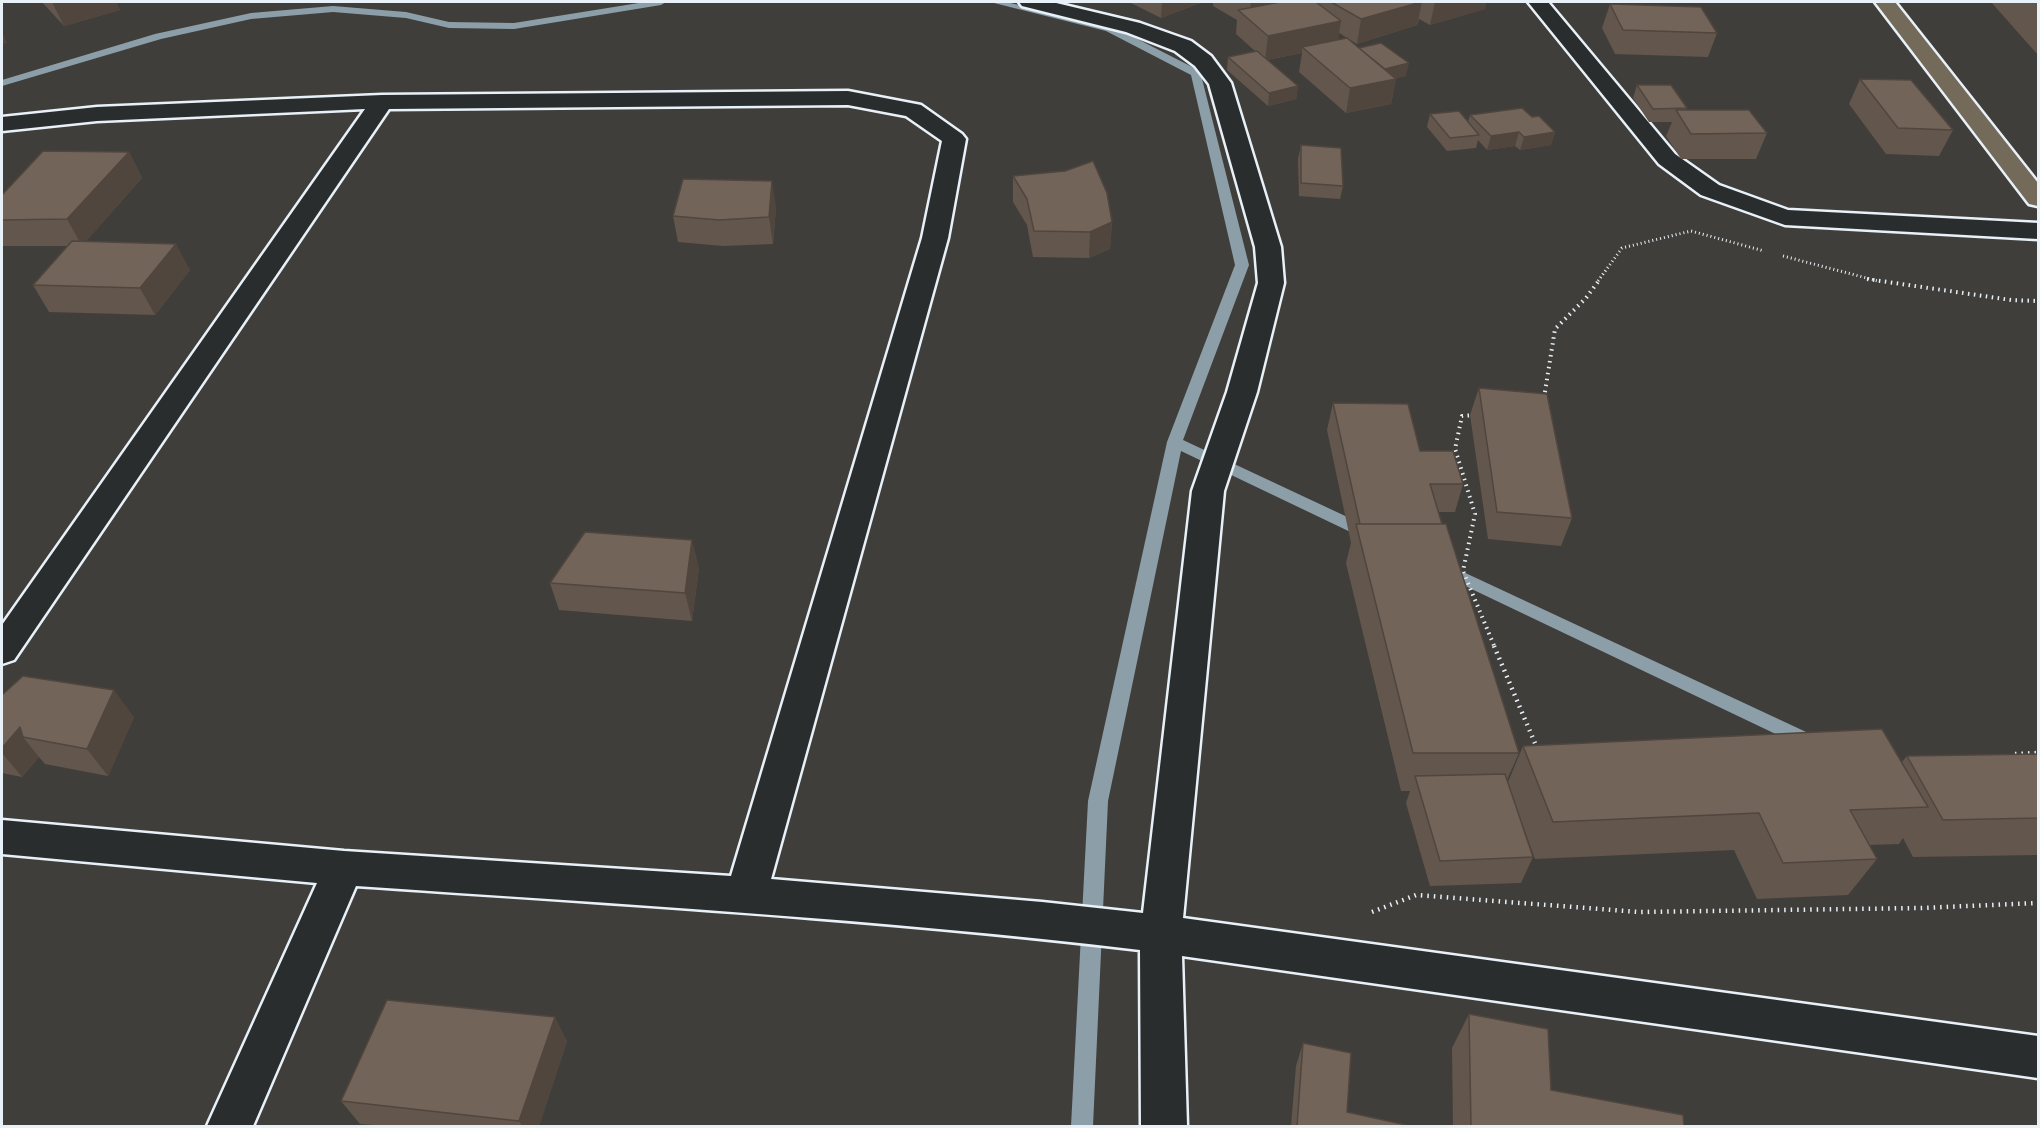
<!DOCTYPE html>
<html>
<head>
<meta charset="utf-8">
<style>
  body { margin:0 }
  #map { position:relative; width:2040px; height:1128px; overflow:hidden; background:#403e3b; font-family:Pangolin,sans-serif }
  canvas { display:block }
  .frame { position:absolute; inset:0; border:3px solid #e8f1f8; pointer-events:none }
</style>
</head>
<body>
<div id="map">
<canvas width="2040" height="1128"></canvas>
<div class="frame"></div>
</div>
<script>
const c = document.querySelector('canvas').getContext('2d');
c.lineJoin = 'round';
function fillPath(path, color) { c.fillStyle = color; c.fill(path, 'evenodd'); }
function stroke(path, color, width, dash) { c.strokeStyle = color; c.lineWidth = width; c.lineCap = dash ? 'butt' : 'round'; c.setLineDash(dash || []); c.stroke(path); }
fillPath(new Path2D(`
  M645 2H666L661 5 514 29 449 28 406 18 333 12 251 19 161 39 2 86V80L155 34 251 13 333 6 406 12 449 22 514 23Z
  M990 2H1006L1114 27 1200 71 1249 265 1183 440 1373 529 1375 533 1373 537H1361L1181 451 1108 801 1093 1126H1071L1088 801 1167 442 1235 265 1191 75 1106 31Z
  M1444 563 1819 738 1821 743 1819 748 1812 750 1805 748 1438 573 1436 569 1438 565Z`), '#8c9fa9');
const street = new Path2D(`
  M1019 2H1052L1140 23 1191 41 1211 56 1231 83 1281 247 1284 283 1257 392 1224 491 1183 918 2038 1036V1078L1182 956 1187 1126H1141L1140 950C880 919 618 904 356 886L253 1126H207L317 883 2 854V820L344 851 731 876 922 238 942 141 906 116 848 105 389 109 14 660 2 664V625L365 109 97 121 2 131V117L97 107 382 95 848 91 921 105 962 134 966 139 948 238 771 879 1042 902 1143 913 1192 491 1227 392 1258 283 1255 247 1209 84 1195 66 1175 51 1126 32 1022 6Z
  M1528 2H1548L1675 154 1719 185 1788 210 2038 223V239L1785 225 1701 195 1659 164Z`);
const highway = new Path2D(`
  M1875 2H1895L2038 183V206L2029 204Z`);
stroke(street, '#e8f1f8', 5);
stroke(highway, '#e8f1f8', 5);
stroke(new Path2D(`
  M1783 256 1878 281
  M1598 281 1622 248 1691 231 1764 251`), '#e8f1f8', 3, [1, 3]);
stroke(new Path2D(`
  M1867 279 2011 300 2038 301
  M1544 398 1555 329 1586 298 1600 279
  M1475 415 1462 416 1455 449 1475 514 1463 571 1495 648`), '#e8f1f8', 4, [1.5, 4.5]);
stroke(new Path2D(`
  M1494 646 1537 748
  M2015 754 2038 753
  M1372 912 1416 895 1639 912 1921 908 2038 903`), '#e8f1f8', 4.5, [1.5, 5]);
fillPath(street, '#2a2d2e');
fillPath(highway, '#746a5a');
fillPath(new Path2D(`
  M42 2H116L120 10 64 26Z
  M1129 2H1203L1161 18Z
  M1213 2H1486L1485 9 1430 25 1419 19 1417 25 1357 44 1339 33 1338 40 1359 48 1406 76 1396 78 1391 104 1346 113 1299 72 1302 53 1267 60 1298 86 1296 99 1268 106 1227 70 1228 57 1255 51 1236 34 1237 20 1213 6Z
  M1991 2H2038V55Z
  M1610 4 1717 33 1708 57 1615 54 1602 28Z
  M1860 79 1953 130 1939 156 1886 154 1849 104Z
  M1637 85 1687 108 1686 110 1767 133 1756 159H1681L1666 136 1672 122H1649L1633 98Z
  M1430 114 1468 122 1470 115 1532 117 1555 132 1551 145 1520 150 1515 146 1487 150 1478 140 1476 148 1447 151 1427 127Z
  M1301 145 1343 186 1340 199 1299 196 1298 159Z
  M129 152 142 178 86 241 190 270 155 315 49 312 33 285 68 246H2V195Z
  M1013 176 1112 222 1110 249 1089 258 1033 257 1027 225 1013 202Z
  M776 207 773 244 723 246 678 242 673 216Z
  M1479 388 1572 518 1561 546 1488 539 1470 415Z
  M1333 403 1420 451 1463 484 1455 512H1438L1519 753 1507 780 1508 782 1523 746 1902 762 1907 756 2038 754V855L1913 857 1903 838 1899 844 1869 845 1877 859 1848 895 1757 899 1734 850 1535 859 1518 812 1533 857 1521 883 1430 886 1406 803 1410 791H1401L1346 563 1351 543 1327 430Z
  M699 568 692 621 559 610 550 583Z
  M2 695 134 717 108 776 45 764 39 757 22 777 2 773Z
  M1469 1014 1551 1090 1684 1126H1453L1452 1048Z
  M567 1041 539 1126H386L360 1124 341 1101Z
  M1303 1043 1347 1112 1406 1126H1291L1296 1066Z`), '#63564d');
fillPath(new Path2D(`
  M52 2H116L120 10 64 26Z
  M1162 2H1203L1161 18Z
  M1251 2H1308L1249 19Z
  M1422 2 1417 25 1357 44 1361 19Z
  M1435 2H1486L1485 9 1430 25Z
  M1341 21 1337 46 1302 47V53L1265 60 1268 36Z
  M2 32 7 43 2 44Z
  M1409 63 1406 76 1393 79H1396L1391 104 1346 113 1350 88 1384 69Z
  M1298 86 1296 99 1268 106 1269 93Z
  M1519 132 1515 146 1487 150 1491 136Z
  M1555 132 1551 145 1520 150 1524 137Z
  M129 152 142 178 82 246 67 219Z
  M772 181 776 207 773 244 769 217Z
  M1112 222 1110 249 1089 258 1090 232Z
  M176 244 190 270 155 315 140 288Z
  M692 540 699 568 692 621 685 593Z
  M114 690 134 717 108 776 87 749Z
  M20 727 23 737 39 757 22 777 2 753V748Z
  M555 1017 567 1041 539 1126H522L519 1121Z`), '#50463e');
const building = new Path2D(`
  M1280 2H1316L1341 21 1268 36 1238 10Z
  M1331 2H1421L1361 19Z
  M1610 4 1701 7 1717 33 1623 30Z
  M1347 38 1396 79 1350 88 1302 47Z
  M1381 43 1409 63 1385 69 1359 48Z
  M1257 51 1298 86 1269 93 1228 57Z
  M1860 79 1911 80 1953 130 1898 128Z
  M1637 85H1671L1687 108 1653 109Z
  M1522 108 1532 117 1539 116 1555 132 1524 137 1519 132 1491 136 1470 115Z
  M1676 110H1749L1767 133 1691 134Z
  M1459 111 1479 135 1450 138 1430 114Z
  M1301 145 1341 148 1343 186 1301 183Z
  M43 151 129 152 67 219 2 220V195Z
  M1093 161 1107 193 1112 222 1090 232 1034 231 1027 199 1013 176 1065 171Z
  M683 179 772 181 769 217 719 220 673 216Z
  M72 241 176 244 140 288 33 285Z
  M1479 388 1547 394 1572 518 1497 512Z
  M1333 403 1408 404 1420 451H1453L1463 484H1430L1442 524H1360Z
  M1356 524H1446L1519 753H1413Z
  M585 532 692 540 685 593 550 583Z
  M23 676 114 690 87 749 23 737 20 727 2 748V695Z
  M1882 729 1928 807 1850 810 1877 859 1783 863 1759 813 1553 822 1523 746Z
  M2038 754V818L1943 820 1907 756Z
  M1505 774 1533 857 1440 861 1415 776Z
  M387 1000 555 1017 519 1121 341 1101Z
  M1469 1014 1548 1029 1551 1090 1683 1115 1684 1126H1471Z
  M1303 1043 1351 1053 1347 1112 1406 1125V1126H1297Z`);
fillPath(building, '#736459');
stroke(building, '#50463e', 1.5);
</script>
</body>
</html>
